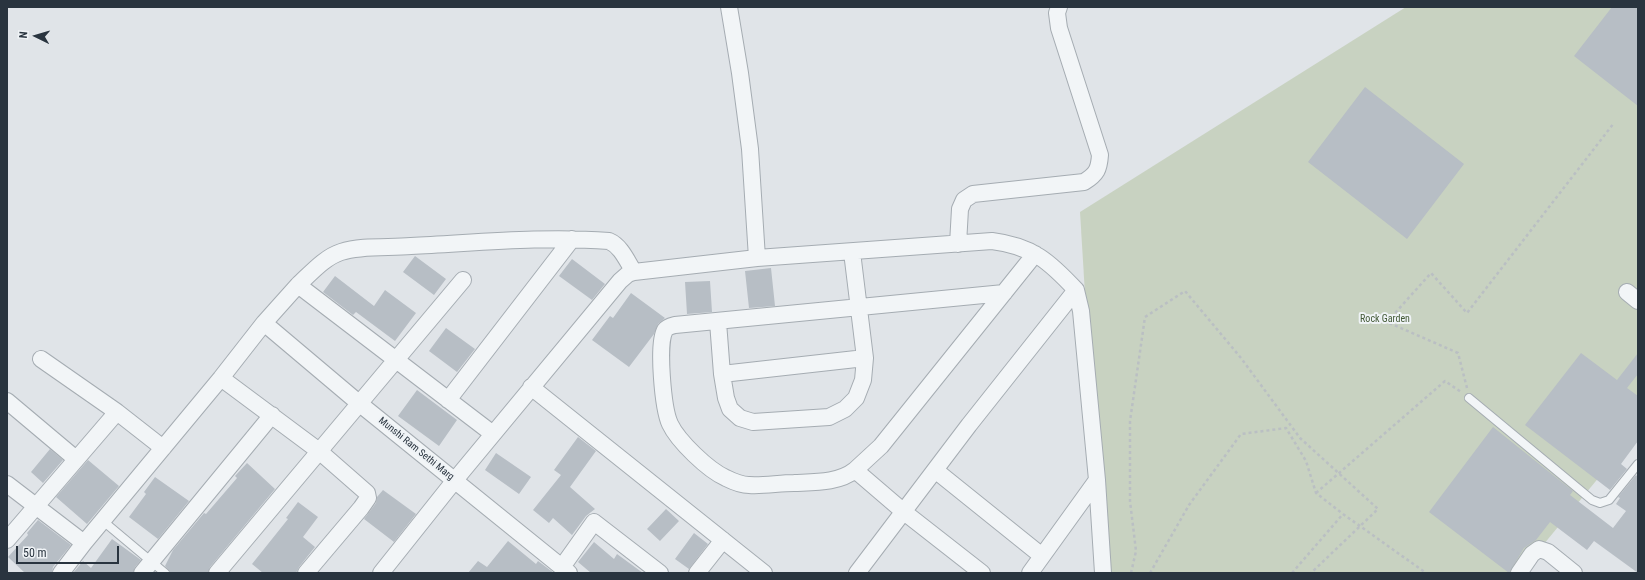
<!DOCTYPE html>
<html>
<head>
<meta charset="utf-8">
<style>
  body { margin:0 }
  #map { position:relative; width:1645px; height:580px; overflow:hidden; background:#e0e4e8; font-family:"Roboto Condensed",sans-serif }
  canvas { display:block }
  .frame { position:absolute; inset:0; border:8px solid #29343f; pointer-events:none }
  .north { position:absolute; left:16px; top:16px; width:40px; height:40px; -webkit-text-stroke:3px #eff3f6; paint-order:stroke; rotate:275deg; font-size:11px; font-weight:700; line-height:16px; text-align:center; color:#29343f }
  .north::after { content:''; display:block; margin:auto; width:14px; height:18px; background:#29343f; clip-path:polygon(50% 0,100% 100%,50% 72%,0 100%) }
  .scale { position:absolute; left:16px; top:546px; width:103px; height:18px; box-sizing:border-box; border:2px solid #29343f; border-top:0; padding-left:5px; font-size:12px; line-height:14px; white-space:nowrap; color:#29343f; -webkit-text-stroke:3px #eff3f6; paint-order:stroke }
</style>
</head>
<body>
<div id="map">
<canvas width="1645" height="580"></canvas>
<div class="frame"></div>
<div class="north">N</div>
<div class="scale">50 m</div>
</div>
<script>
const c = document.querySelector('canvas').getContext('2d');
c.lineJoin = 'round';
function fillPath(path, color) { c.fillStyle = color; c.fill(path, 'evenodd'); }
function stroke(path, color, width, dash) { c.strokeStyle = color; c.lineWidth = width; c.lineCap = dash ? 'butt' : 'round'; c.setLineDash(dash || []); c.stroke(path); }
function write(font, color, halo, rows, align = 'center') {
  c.font = font + ' "Roboto Condensed",sans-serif'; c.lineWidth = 4; c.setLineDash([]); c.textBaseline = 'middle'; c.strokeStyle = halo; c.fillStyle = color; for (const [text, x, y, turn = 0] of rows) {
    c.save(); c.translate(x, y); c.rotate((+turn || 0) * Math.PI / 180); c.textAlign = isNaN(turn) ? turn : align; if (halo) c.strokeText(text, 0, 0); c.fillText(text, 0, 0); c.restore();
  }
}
fillPath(new Path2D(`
  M1406 7H1638V430L1520 573H1102L1080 212Z`), '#c8d2c1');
fillPath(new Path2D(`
  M1612 7H1638V106L1574 56Z
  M1365 87 1464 164 1407 239 1308 162Z
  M415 256 446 279 434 295 403 272Z
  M572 259 605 284 592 300 559 276Z
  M771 268 775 306 749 308 745 271Z
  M335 276 374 306 385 290 416 313 395 341 356 312 353 315 323 292Z
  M710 281 712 312 687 314 685 282Z
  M631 293 665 318 658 324 654 334 629 367 592 340 610 316 613 318Z
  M446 328 475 349 457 372 429 351Z
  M1581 353 1617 380 1638 353V374L1627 388 1638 396V441L1621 464 1627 469 1610 490 1525 425Z
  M417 390 457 420 439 446 398 416Z
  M1493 427 1573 491 1570 495 1613 528 1626 511 1616 504 1620 498 1618 497 1636 475 1638 477V573L1594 541 1587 550 1550 522 1536 540 1524 548 1509 573 1429 512Z
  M578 437 596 451 570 487 595 509 586 516 572 535 553 518 549 523 533 510 561 475 554 470Z
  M50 449 63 460 43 483 31 472Z
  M496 453 531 477 519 494 485 470Z
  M88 460 119 486 87 524 56 497Z
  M247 463 275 489 210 567 208 573H171L165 566 173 550 204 513 206 514 237 478 235 476Z
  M155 477 189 501 158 539 129 517 146 494 144 492Z
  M383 490 416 514 394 542 364 519 376 503 377 497Z
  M298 502 318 517 303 537 315 547 299 567 296 573H263L252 564 288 519 286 518Z
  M666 509 679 521 660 541 647 529Z
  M38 520 71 545 53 567 52 573H25L8 557 28 535 27 533Z
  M694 533 708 544 689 569 675 559Z
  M112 539 141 560 135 567 133 573H73L83 561 91 568Z
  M508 541 536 564 538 561 554 573H468L478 561 487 567Z
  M594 542 614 559 617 554 643 573H591L578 562Z`), '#b7bec5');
const service = new Path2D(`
  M1469 398 1592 500 1600 503 1609 500 1638 464
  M103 521 165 573`);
const minor = new Path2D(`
  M729 7 740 73 750 149 757 258
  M958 244 960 209 964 200 973 194 1084 182C1097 174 1099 169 1100 155L1059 28 1057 13 1059 7
  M298 285C311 273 325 257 341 252 362 245 390 248 411 246 476 243 543 236 609 241 621 246 627 261 634 272
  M1076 290 1081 311 1097 480 1103 573
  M1627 292 1638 301
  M718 322 722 374 726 398 730 409 740 418 753 422 829 417 845 409 856 398 863 380 865 358 852 252
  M264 323 360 404 569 573
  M41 359 117 412 163 448
  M722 374 865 358
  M221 378 319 451 367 493 368 498 361 508 306 573
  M531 387 764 573
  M448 400 572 239
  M7 401 76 459
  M855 470C839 483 814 482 794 483 779 483 764 486 749 485 742 485 732 481 726 478 708 470 678 441 670 424 663 409 657 344 665 330 667 327 671 326 675 325L1004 293
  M935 470 1042 556
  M7 484 84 543 61 573
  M7 540 117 412
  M84 543 221 378 264 323 298 285 493 434
  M562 567 594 522 660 573
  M142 573 272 415
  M217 573 463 280
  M381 573 455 480 620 281 628 274 634 272 757 258 992 241C1032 246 1049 261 1076 290L969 425 857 573
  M697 573 723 540
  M982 573 904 512 855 470 881 446 1035 254
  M1030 573 1097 480
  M1519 573 1532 554 1539 549 1548 552 1574 573`);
stroke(service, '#a5acb2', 10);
stroke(minor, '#a5acb2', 18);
stroke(new Path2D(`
  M1467 388 1458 353 1387 322 1431 273 1467 313 1614 123
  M1316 493 1445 381 1461 392
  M1131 573 1136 551 1130 501V421L1145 317 1185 291 1241 358 1300 438 1378 509 1311 573
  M1150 573 1189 505 1241 434 1286 428 1306 461 1316 493 1343 514 1426 573
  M1292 573 1343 514`), '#babfc3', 2.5, [3, 3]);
stroke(service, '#f2f5f7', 8);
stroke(minor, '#f2f5f7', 16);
write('10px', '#435a37', '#eff3f6', [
  ["Rock Garden",1385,319]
]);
write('10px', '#29343f', '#eff3f6', [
  ["Munshi Ram Sethi Marg",416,449,39]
]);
</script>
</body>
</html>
